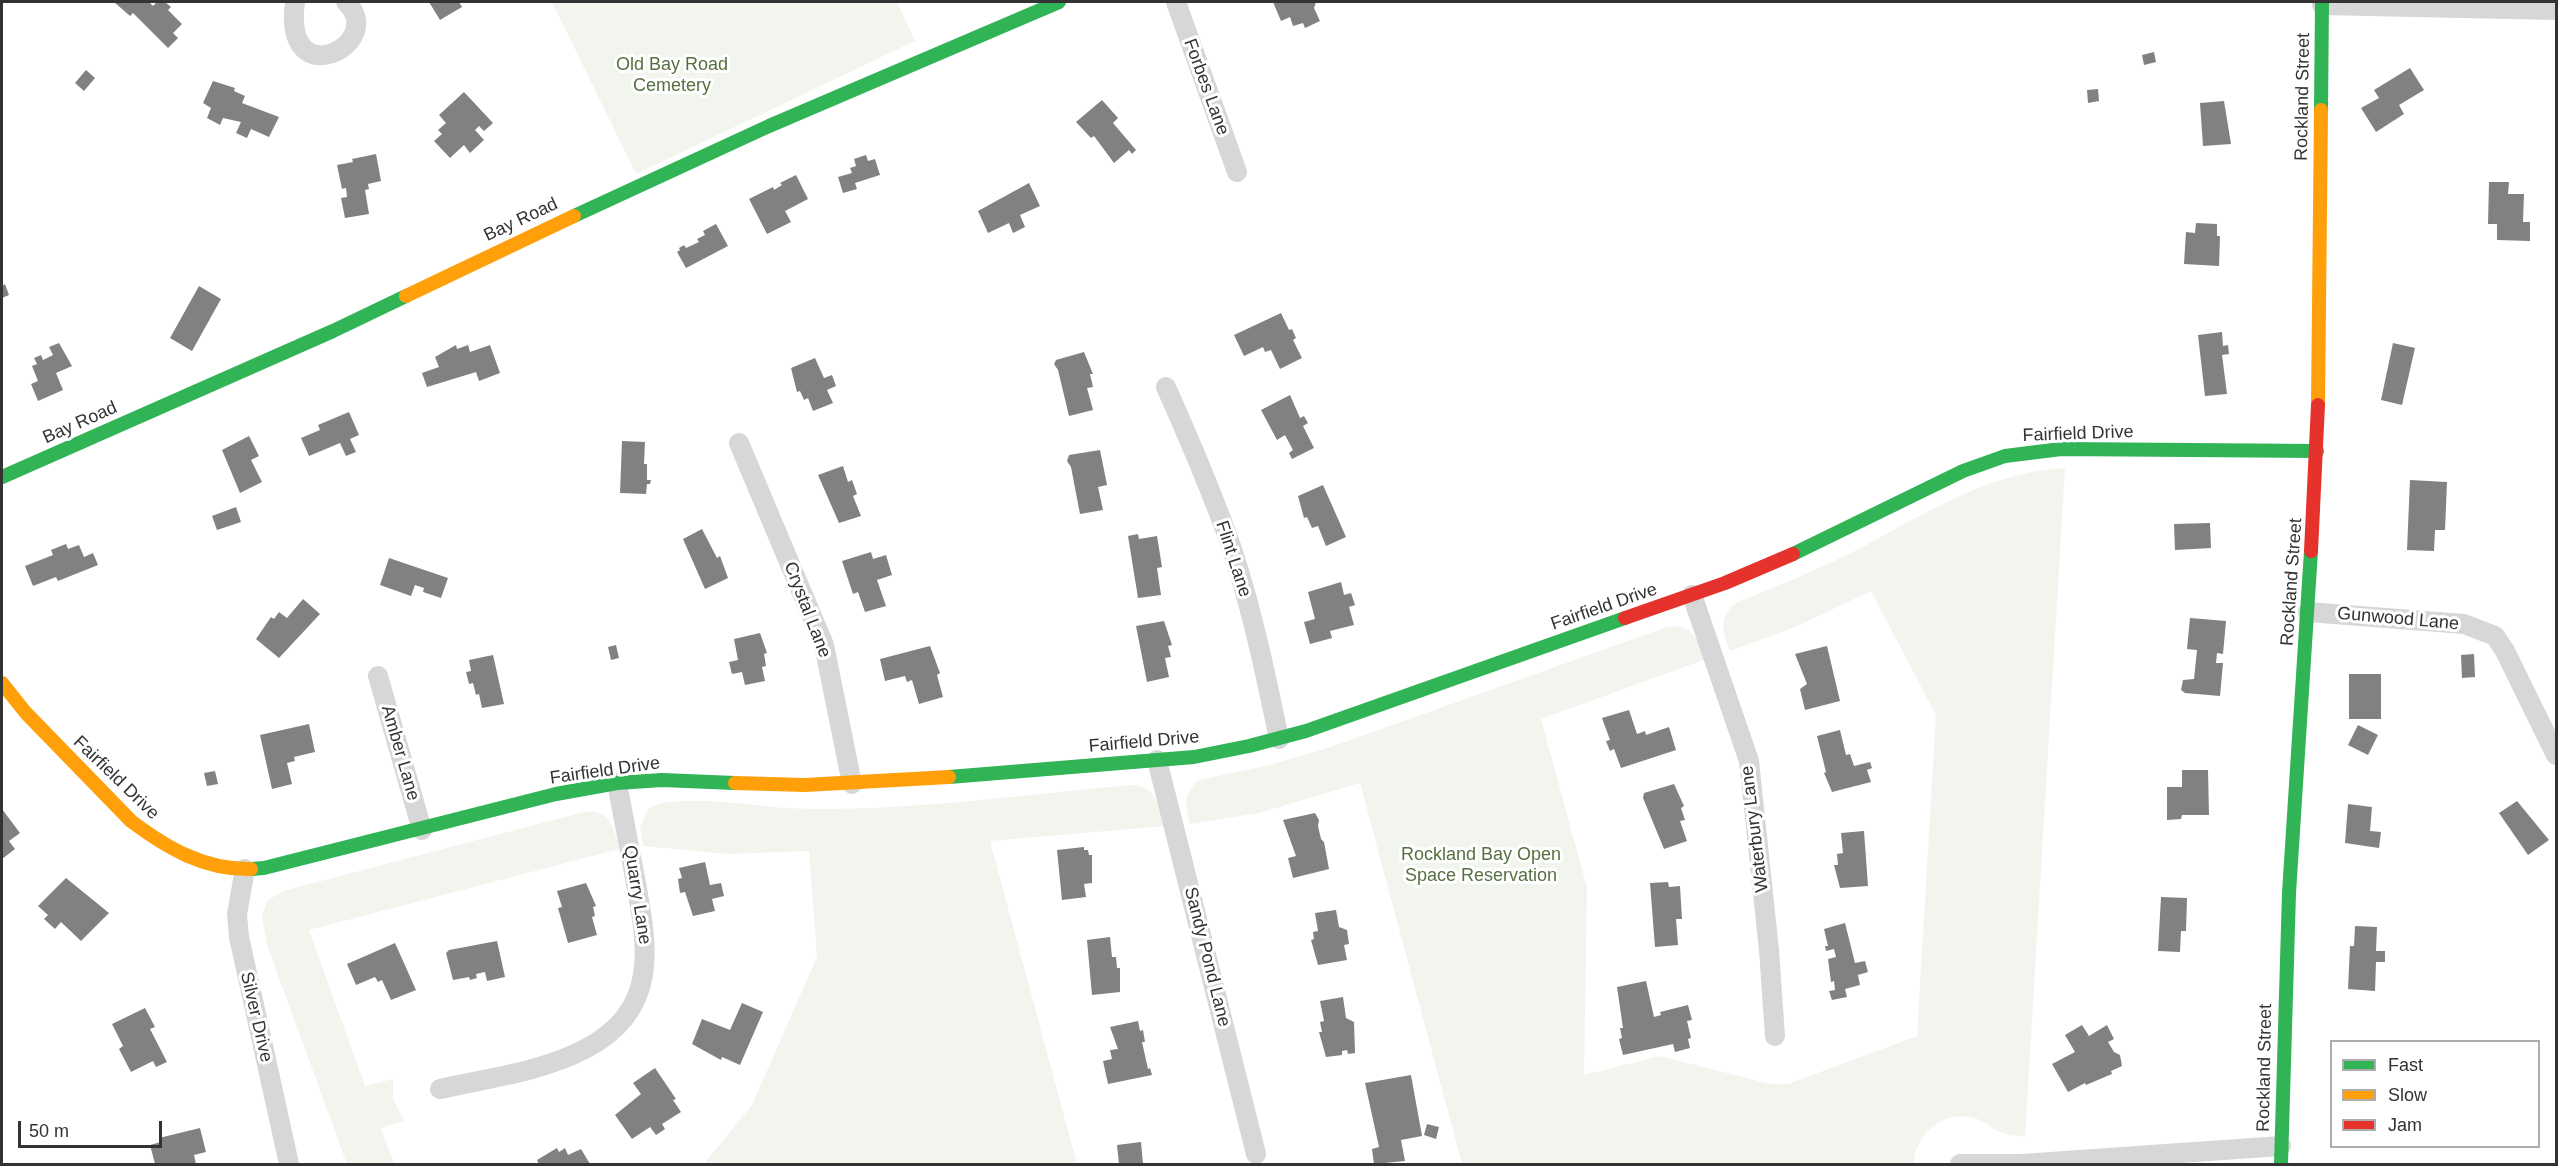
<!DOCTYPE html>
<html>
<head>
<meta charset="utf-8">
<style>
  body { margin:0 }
  #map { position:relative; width:2558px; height:1166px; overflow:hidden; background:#fff; font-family:Helvetica,sans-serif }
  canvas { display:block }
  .frame { position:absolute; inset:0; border:3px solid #333; pointer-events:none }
  .legend { position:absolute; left:2330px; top:1040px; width:210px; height:108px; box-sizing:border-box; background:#fff; border:2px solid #adadad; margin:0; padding:8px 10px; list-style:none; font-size:18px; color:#333 }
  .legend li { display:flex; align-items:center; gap:12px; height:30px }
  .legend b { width:30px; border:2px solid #adadad }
  .scale { position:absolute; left:18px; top:1121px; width:144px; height:27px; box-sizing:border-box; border:3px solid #333; border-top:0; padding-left:8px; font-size:18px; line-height:21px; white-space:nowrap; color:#333; -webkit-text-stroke:4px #fff; paint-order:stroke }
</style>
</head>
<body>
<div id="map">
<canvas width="2558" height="1166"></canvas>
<div class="frame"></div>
<ul class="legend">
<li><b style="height:8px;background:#30b455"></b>Fast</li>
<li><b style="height:8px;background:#ff9f0a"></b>Slow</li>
<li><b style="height:8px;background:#e5322d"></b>Jam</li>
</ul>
<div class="scale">50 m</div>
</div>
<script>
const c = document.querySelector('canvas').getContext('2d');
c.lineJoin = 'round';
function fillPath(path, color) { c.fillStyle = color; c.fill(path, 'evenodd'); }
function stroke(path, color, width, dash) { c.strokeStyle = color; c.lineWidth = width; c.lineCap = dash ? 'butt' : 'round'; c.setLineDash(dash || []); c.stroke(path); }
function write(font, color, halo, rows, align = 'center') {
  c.font = font + ' Helvetica,sans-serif'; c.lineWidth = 6; c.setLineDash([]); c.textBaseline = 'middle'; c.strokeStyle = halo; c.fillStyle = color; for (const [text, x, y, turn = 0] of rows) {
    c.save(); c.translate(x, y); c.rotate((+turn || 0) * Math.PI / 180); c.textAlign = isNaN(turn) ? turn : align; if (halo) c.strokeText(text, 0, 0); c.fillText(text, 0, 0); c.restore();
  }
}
fillPath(new Path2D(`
  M552 2H897L915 41 636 174Z
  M2065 468 2025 1137C2015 1135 2006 1135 1997 1131 1990 1127 1985 1121 1977 1119 1945 1108 1915 1133 1914 1164H1462L1360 783 1259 813 1190 824C1185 805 1183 793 1199 780L1270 765 1328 748 1667 627C1692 622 1698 641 1706 659L1541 719 1587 888 1584 1075 1660 1056 1770 1084H1788L1917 1036 1936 715 1871 591 1795 627 1730 651C1723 632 1717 615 1738 602 1776 587 1814 571 1851 553 1921 517 1983 473 2065 468Z
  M1131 785C1156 785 1159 807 1165 826L990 841 1077 1164H704L752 1105 817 957 809 851 728 854 643 846 640 828 648 809C668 792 757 806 786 808 897 813 1020 795 1131 785Z
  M584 812C609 808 615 829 619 849L309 930 365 1086 393 1079V1099L404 1121 381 1128 394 1164H347L267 945 262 917 267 901 283 891Z`), '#f1f5ed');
fillPath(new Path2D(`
  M114 2H149L153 6 157 2H165L171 7 168 10 182 24 173 33 178 38 168 48 133 13 130 16Z
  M429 2H459L462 7 440 20Z
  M1273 2H1316L1314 8 1320 21 1305 28 1303 23 1293 26 1290 17 1281 21Z
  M2154 52 2156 62 2144 65 2142 55Z
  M2410 68 2424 90 2399 105 2404 114 2376 132 2361 108 2379 98 2374 90Z
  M86 70 95 78 84 91 75 83Z
  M213 81 235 88 234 91 245 96 242 103 279 117 269 137 251 129 247 138 236 133 241 122 223 118 220 125 207 118 211 108 203 103Z
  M2098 89 2099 101 2088 103 2087 90Z
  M464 92 493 123 484 131 479 126 475 130 484 140 470 153 464 145 450 158 434 141 442 134 438 130 446 123 439 115Z
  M1102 100 1118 118 1113 123 1136 150 1132 154 1129 150 1114 163 1094 136 1091 138 1076 122Z
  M2224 101 2231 144 2203 146 2200 103Z
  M376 154 381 181 368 184 369 189 365 190 369 214 345 218 341 198 347 197 346 188 342 189 337 165 353 162 352 159Z
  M866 155 868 161 875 159 880 175 855 183 857 189 843 193 838 177 852 173 850 168 856 166 854 159Z
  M796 175 808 199 785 211 791 222 767 234 749 199 773 187 774 190 782 185 780 183Z
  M2489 182H2509L2508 194H2524L2523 222H2530V241L2497 240V224H2488Z
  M1029 183 1040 206 1020 215 1025 227 1013 233 1009 223 988 233 978 211Z
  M2196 223 2217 224V236H2220L2219 266 2184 264 2186 232 2195 233Z
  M716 224 728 246 686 268 677 252 680 250 679 248 684 245 686 248 699 242 697 239 705 235 703 231Z
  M5 284 9 295 2 298V286Z
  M199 286 221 299 192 351 170 338Z
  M1281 313 1289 330 1292 329 1296 338 1293 340 1302 358 1280 369 1271 350 1265 352 1263 347 1244 356 1234 335Z
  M2222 332 2223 346 2228 345 2229 354 2222 355 2227 394 2205 396 2198 335Z
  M59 343 72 366 56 373 63 390 38 401 31 384 38 381 32 366 37 364 34 358 41 355 43 360 53 355 49 347Z
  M2393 343 2415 348 2402 405 2381 400Z
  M456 345 457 349 468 345 470 352 490 345 500 373 479 381 476 372 427 387 422 373 439 367 435 357Z
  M1084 352 1093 374H1090L1093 387 1087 388 1093 410 1069 416 1058 370 1054 364 1056 360Z
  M815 358 824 378 832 375 836 386 827 390 833 403 813 411 808 398 804 400 800 391 797 392 791 368Z
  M1290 395 1300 418 1304 416 1308 423 1303 426 1314 448 1292 459 1289 453 1293 450 1285 435 1277 440 1261 410Z
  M349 412 359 435 350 439 356 452 346 456 340 443 309 456 301 438 320 430 318 425Z
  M249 436 259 456 251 460 262 482 240 493 222 450Z
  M622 441 645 442 644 464H647V480H651L650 484H647L646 494 620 493Z
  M1100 450 1107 485 1098 487 1103 510 1080 514 1071 467 1067 461 1069 455Z
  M843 466 848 482 852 480 857 494 853 496 861 516 839 523 818 475Z
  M2410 480 2447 482 2445 530H2435L2434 551 2407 550Z
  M1323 485 1346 537 1326 546 1318 526 1312 528 1307 517 1304 518 1298 496Z
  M236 507 241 522 217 530 212 516Z
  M2210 523 2211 548 2175 550 2174 524Z
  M702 529 717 558 720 556 728 578 705 589 683 539Z
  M1138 534 1139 539 1157 536 1162 567 1157 568 1161 595 1138 598 1128 536Z
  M66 544 68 549 79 545 84 557 93 553 98 565 58 581 56 577 33 586 25 566 53 555 51 550Z
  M871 552 873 559 886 555 892 575 877 580 886 606 865 612 858 592 853 594 842 561Z
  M389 558 448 578 441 598 423 592 424 588 415 585 411 596 380 585Z
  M1341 582 1344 595 1351 593 1355 605 1349 607 1354 625 1330 631 1332 638 1310 644 1304 622 1315 619 1308 592Z
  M303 599 320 614 279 658 256 639 271 617 274 619 279 612 287 618Z
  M2190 618 2226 621 2223 654 2217 653 2216 663H2223L2220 696 2185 693 2181 690 2183 680 2194 679 2197 650 2187 649Z
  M1164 621 1172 645 1168 646 1171 657 1165 658 1169 677 1147 682 1136 626Z
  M760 633 767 653 764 654 766 666 762 667 765 681 745 685 742 672 732 674 729 662 738 660 734 639Z
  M616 645 619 658 611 660 608 647Z
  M930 646 940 673 937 675 943 697 919 704 912 680 907 682 905 676 885 681 880 659Z
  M1827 646 1840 701 1805 710 1800 689 1807 684 1795 654Z
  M2474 654 2475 677 2462 678 2461 655Z
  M493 655 504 704 482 708 479 694 476 695 473 683 469 684 466 672 471 671 469 660Z
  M2349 674H2381V719H2349Z
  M1629 710 1637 734 1645 731 1646 735 1669 727 1676 750 1621 768 1614 749 1610 751 1606 741 1610 740 1602 718Z
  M309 724 315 752 294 757 295 761 287 763 292 784 272 789 260 735Z
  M2358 725 2378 735 2368 755 2348 745Z
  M1840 730 1846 755 1850 754 1854 766 1870 762 1872 768 1867 770 1871 782 1832 792 1824 773 1826 772 1817 736Z
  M2182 770H2208L2209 815H2182L2181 819 2167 820V787H2182Z
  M215 771 218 784 207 786 204 773Z
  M1674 784 1684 806 1681 808 1685 820 1680 821 1687 841 1664 849 1643 798 1644 793Z
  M2517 801 2549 840 2528 855 2499 813Z
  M2348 804 2372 807 2370 831 2381 832 2379 848 2345 843Z
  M2 809 20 833 9 841 15 849 2 859Z
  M1315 813 1319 820 1318 826 1321 839 1324 842 1329 869 1293 878 1288 858 1296 856 1283 820Z
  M1864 831 1868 886 1840 888 1834 865H1838L1837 854 1843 853 1841 833Z
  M1084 847V850H1088L1089 855H1092V883L1084 884 1086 897 1062 900 1057 850Z
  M705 862 710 885 721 883 724 896 712 899 715 911 693 916 685 892 680 893 678 879 682 878 679 868Z
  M66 878 109 913 81 941 61 922 55 929 44 919 48 915 38 906Z
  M1668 882 1669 887 1680 886 1682 919H1676L1678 945 1655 947 1650 883Z
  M586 883 596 906 593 907 595 916 592 917 597 935 568 943 558 908 562 907 557 891Z
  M2161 897 2187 898 2186 931H2181L2180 952 2158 951Z
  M1336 910 1339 927 1347 930 1349 944 1344 945 1347 960 1318 965 1311 940 1314 939 1313 932 1318 931 1315 913Z
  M1845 923 1855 963 1865 961 1868 972 1858 975 1860 985 1845 989 1847 997 1832 1000 1829 991 1835 990 1834 981 1831 982 1828 959 1836 957 1834 949 1826 951 1825 946H1828L1824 929Z
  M2355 926 2377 927 2376 951H2385V962H2376L2375 991 2348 989 2350 946H2354Z
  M1110 937 1112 957H1116L1117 968H1120V992L1092 995 1087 940Z
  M497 941 505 977 487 981 485 972 476 974 477 978 470 980 469 977 453 980 446 953 449 950Z
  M395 943 416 990 391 1000 382 980 378 982 375 977 356 985 347 964Z
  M1646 981 1654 1017 1661 1015 1660 1012 1688 1005 1692 1020 1687 1021 1691 1038 1688 1039 1690 1048 1675 1052 1673 1044 1623 1055 1619 1039 1622 1038 1620 1028H1623L1617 987Z
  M1343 997 1346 1018 1354 1022 1355 1053 1348 1054 1347 1050 1342 1051V1055L1326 1057 1319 1032H1322L1320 1022 1324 1021 1320 1001Z
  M742 1003 763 1012 740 1065 722 1057 721 1060 692 1044 702 1019 730 1030Z
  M145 1008 155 1027 150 1029 167 1062 156 1067 153 1061 131 1072 119 1049 123 1046 112 1024Z
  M1138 1021 1140 1031 1143 1030 1145 1042H1142L1148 1069 1150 1068 1152 1075 1108 1084 1103 1061 1112 1059 1110 1050 1118 1049 1110 1027Z
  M2082 1025 2089 1036 2107 1025 2114 1039 2108 1042 2114 1052 2120 1055 2122 1066 2111 1071 2112 1074 2086 1085 2085 1083 2068 1092 2052 1064 2075 1052 2065 1035Z
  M655 1068 676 1099 673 1100 681 1112 662 1124 665 1129 656 1135 650 1127 632 1139 615 1115 641 1094 633 1083Z
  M1411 1075 1422 1136 1401 1140 1405 1161 1374 1164 1372 1149 1379 1147 1365 1083Z
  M1427 1124 1439 1127 1436 1139 1424 1135Z
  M200 1128 206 1152 194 1155 196 1164H155L150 1145 161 1142 159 1138Z
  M1141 1142 1143 1164H1119L1117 1145Z
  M557 1148 559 1152 565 1148 568 1155 581 1149 590 1164H539L537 1160Z`), '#818181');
stroke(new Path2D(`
  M295 2C282 98 389 43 346 2
  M1176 2 1237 172
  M2322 5 2556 10
  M1166 387C1190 441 1214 496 1233 552 1253 614 1266 676 1279 739
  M739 443 824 645 852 784
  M1692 595 1749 761 1769 950 1775 1036
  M2308 612 2464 624 2495 636 2505 651 2556 755
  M378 676 422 830
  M1157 760 1256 1154
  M245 869 237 914 239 937 289 1164
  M440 1089C488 1078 541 1072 585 1049 660 1010 648 947 635 878 629 846 623 815 617 783
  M1960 1164H2022L2281 1146`), '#d7d7d7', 20);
stroke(new Path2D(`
  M2321 110 2322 2
  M574 216 769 126 1059 2
  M2 477 333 331 406 296
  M1793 554 1963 471 2005 456 2061 449 2317 451
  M949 777 1194 757 1249 746 1306 731 1625 618
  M251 869 264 868 556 794 617 783 662 780 735 783
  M2281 1164 2289 893 2311 551`), '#30b455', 14);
stroke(new Path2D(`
  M406 296 574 216
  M2318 405 2321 110
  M2 683 26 713 131 821C167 848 204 870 251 869
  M735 783 805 785 949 777`), '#ff9f0a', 14);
stroke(new Path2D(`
  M2311 551 2318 405
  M1625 618 1725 583 1793 554`), '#e5322d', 14);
write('18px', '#56703f', '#fff', [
  ["Old Bay Road",672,65],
  ["Cemetery",672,86],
  ["Rockland Bay Open",1481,855],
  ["Space Reservation",1481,876]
]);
write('18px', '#333', '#fff', [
  ["Forbes Lane",1206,87,70],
  ["Rockland Street",2303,97,-89],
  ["Bay Road",521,220,-25],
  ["Bay Road",80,423,-24],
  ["Fairfield Drive",2078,434,-2],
  ["Flint Lane",1233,559,72],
  ["Rockland Street",2292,582,-86],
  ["Fairfield Drive",1604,607,-19],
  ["Crystal Lane",807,610,69],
  ["Gunwood Lane",2398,619,5],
  ["Fairfield Drive",1144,742,-5],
  ["Amber Lane",400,753,74],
  ["Fairfield Drive",605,771,-8],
  ["Fairfield Drive",116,778,44],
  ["Waterbury Lane",1755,829,-97],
  ["Quarry Lane",637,895,81],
  ["Sandy Pond Lane",1207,957,76],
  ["Silver Drive",256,1017,77],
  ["Rockland Street",2265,1068,-89]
]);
</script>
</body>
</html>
